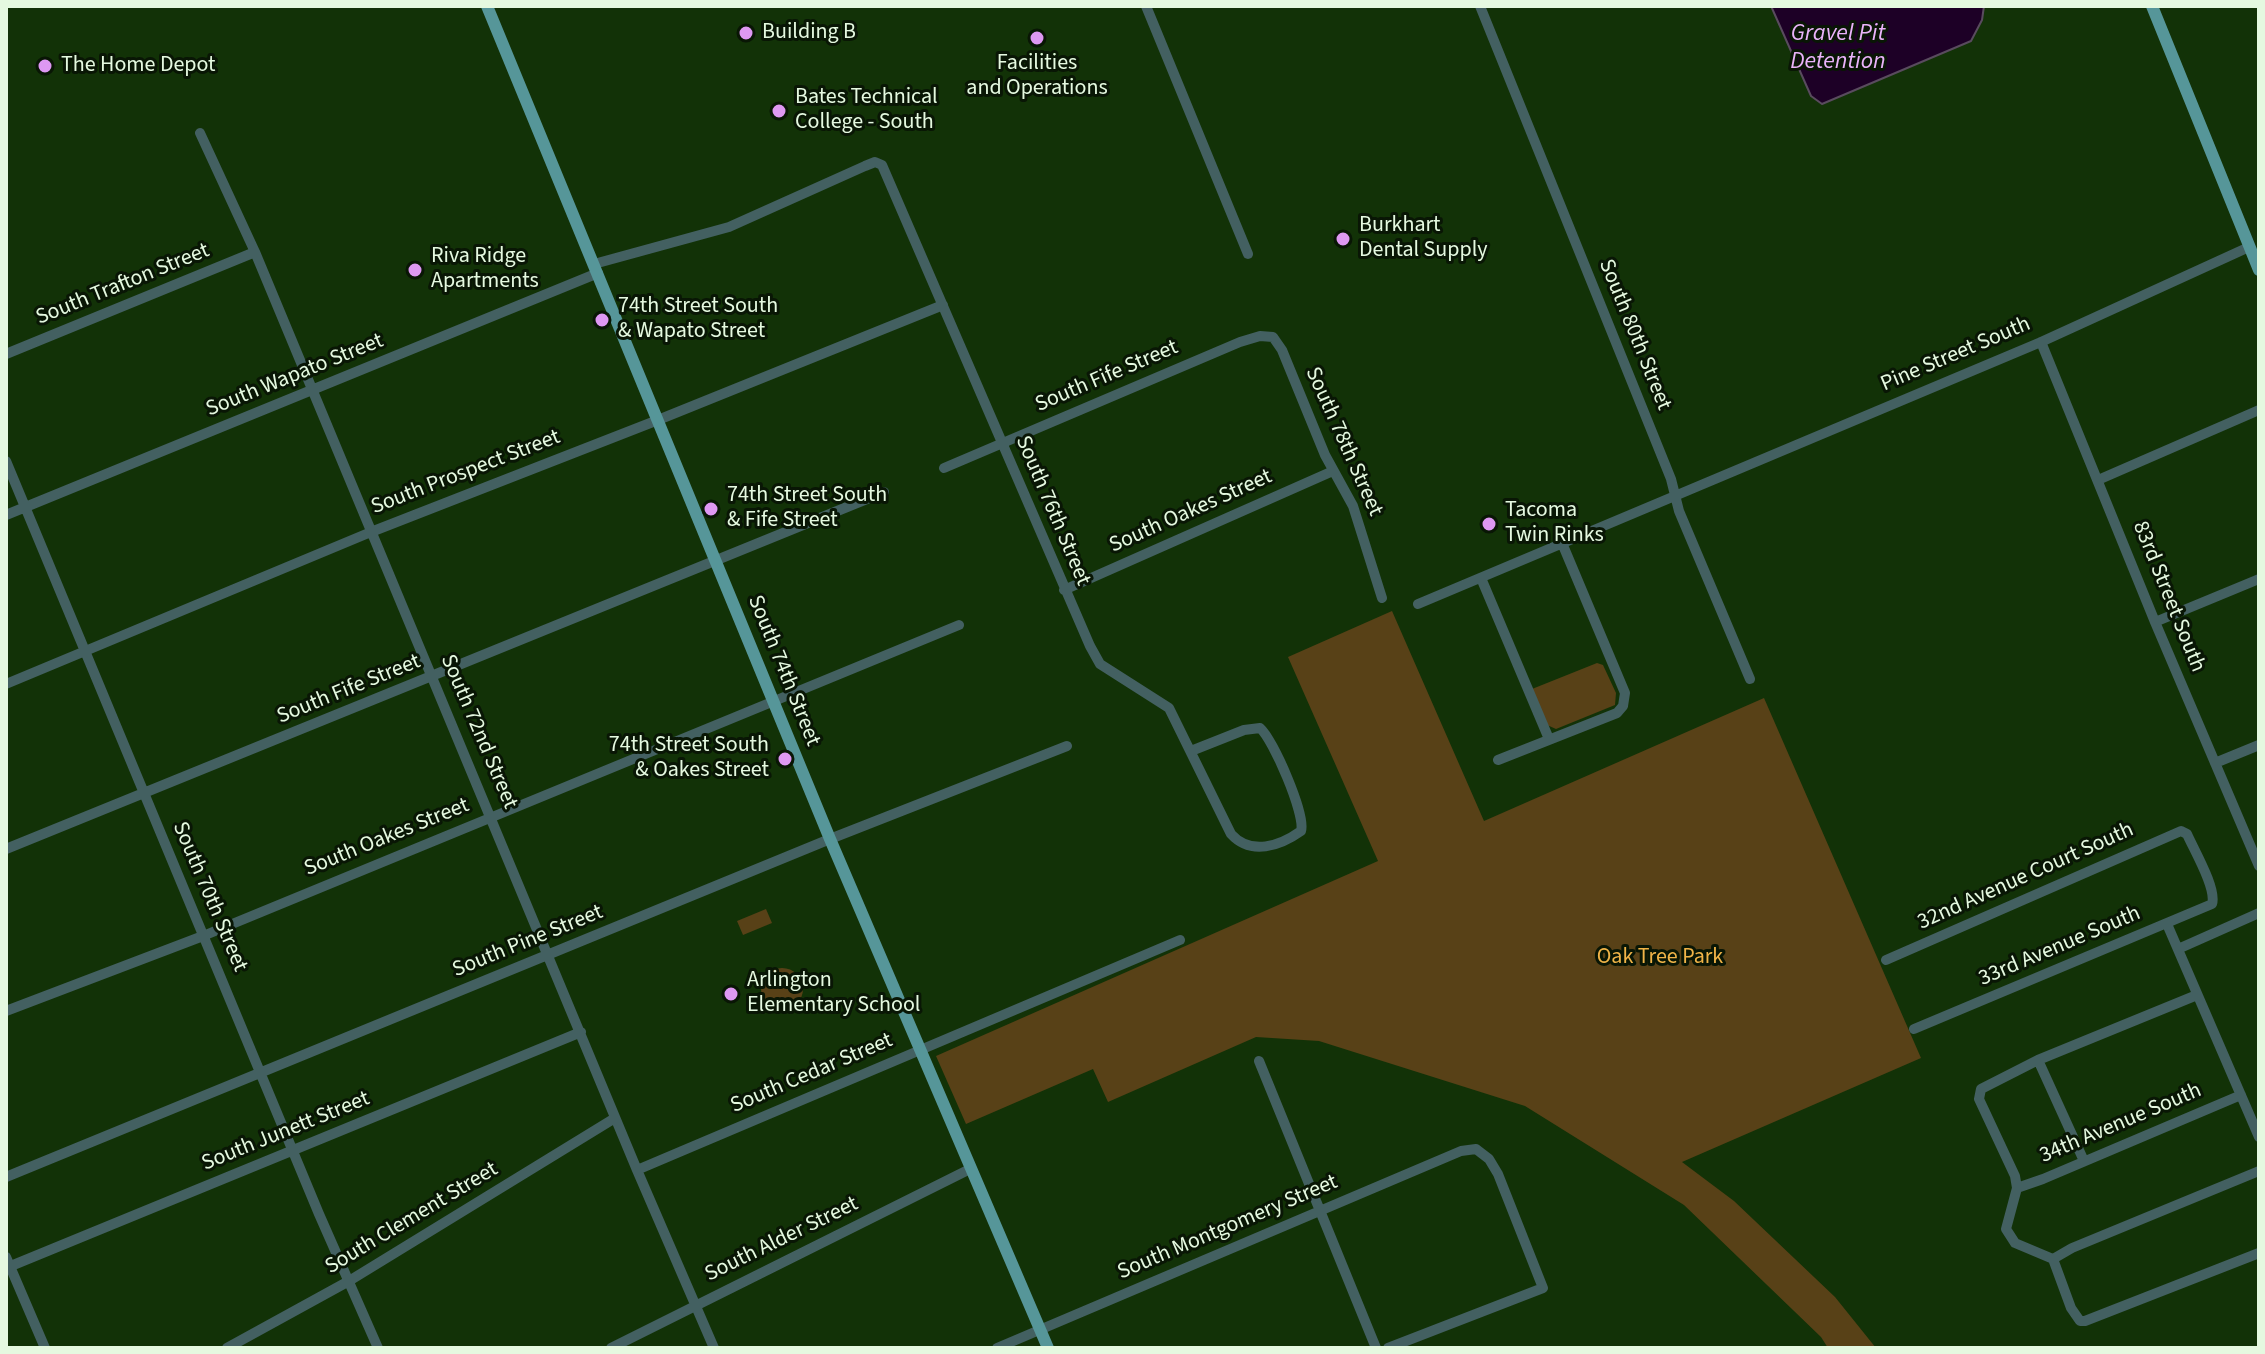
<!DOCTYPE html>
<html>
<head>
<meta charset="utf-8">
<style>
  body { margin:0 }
  #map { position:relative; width:2265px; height:1354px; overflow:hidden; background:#123207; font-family:"Source Sans 3",sans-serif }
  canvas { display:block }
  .frame { position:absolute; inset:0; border:8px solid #e5f9e0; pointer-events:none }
</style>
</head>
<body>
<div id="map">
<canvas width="2265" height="1354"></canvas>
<div class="frame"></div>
</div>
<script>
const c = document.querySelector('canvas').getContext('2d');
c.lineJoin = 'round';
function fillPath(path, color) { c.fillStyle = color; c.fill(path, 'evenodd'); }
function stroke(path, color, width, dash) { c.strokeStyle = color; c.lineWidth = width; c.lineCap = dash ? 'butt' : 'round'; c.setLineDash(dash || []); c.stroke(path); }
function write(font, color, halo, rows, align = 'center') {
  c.font = font + ' "Source Sans 3",sans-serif'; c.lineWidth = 6; c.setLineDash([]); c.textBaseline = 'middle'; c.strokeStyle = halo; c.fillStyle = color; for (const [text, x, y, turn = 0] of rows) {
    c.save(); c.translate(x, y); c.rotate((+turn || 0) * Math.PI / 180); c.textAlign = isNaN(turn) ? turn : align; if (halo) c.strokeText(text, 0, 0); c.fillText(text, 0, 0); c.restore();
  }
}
fillPath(new Path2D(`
  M1392 611 1484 821 1764 698 1921 1058 1682 1162 1734 1201 1835 1297 1876 1348H1828L1821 1337 1684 1205 1525 1106 1319 1041 1256 1037 1108 1102 1093 1069 966 1124 936 1056 1378 861 1288 657Z
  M1597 663 1603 665 1616 693 1615 705 1556 729 1547 725 1532 689Z
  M766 909 772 923 743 935 737 921Z
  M761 989a21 21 0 1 1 42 0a21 21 0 1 1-42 0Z`), '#584117');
const water = new Path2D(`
  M1771 6H1984L1982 20 1971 41 1822 104 1811 96Z`);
fillPath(water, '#1d0026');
stroke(water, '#594b5e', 2);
stroke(new Path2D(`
  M1146 6 1248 254
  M1480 6 1671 479 1679 511 1750 679
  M200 133 255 252 637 1170 714 1348
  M594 264 729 227 865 166 875 162 882 165 1090 646 1100 664 1169 708 1231 834C1251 856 1280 846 1301 831 1306 815 1273 739 1260 728L1244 730 1191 751
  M2041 342 2155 622 2259 866
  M6 354 255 252
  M6 461 319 1214 378 1348
  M944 468 1240 342 1260 336 1273 337 1282 350 1325 455 1353 506 1382 598
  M2098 480 2259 410
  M6 515 598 273
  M1481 578 1549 739
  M1064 590 1333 471
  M1418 604 2041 342 2249 247
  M2155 622 2259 579
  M6 684 371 532 658 420 943 305
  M1498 760 1617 713 1623 706 1625 693 1562 543
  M2215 763 2259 745
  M6 849 884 492
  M2167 924 2259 1137
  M2178 949 2259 913
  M1886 960 2181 831 2187 834C2194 850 2217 889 2212 904L1914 1029
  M2197 995 2038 1060 1981 1089 1979 1099 2015 1176 2017 1188 2006 1229 2015 1243 2053 1259 2071 1308 2080 1321H2085L2259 1253
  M6 1011 203 936 959 625
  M2038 1060 2084 1161
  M1259 1061 1376 1348
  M637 1170 1180 940
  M6 1177 830 839 1067 746
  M2017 1188 2043 1179 2241 1095
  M6 1257 45 1348
  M2053 1259 2072 1248 2259 1171
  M6 1268 581 1032
  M227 1348 349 1281 615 1118
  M611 1348 970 1169
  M997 1348 1461 1151 1476 1149 1489 1159 1498 1174 1543 1288 1388 1348`), '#436061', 10);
stroke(new Path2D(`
  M487 6 830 839 1048 1348
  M2152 6 2259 270`), '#569699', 12);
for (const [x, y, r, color] of [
  [746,33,8,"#de98f2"],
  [1037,38,8,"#de98f2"],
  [45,66,8,"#de98f2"],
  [779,111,8,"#de98f2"],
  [1343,239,8,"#de98f2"],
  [415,270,8,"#de98f2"],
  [602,320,8,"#de98f2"],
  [711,509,8,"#de98f2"],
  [1489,524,8,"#de98f2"],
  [785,759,8,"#de98f2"],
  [731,994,8,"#de98f2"]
]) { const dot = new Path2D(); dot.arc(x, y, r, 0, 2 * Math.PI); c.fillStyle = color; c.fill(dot); stroke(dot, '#091605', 3); }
write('22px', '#e5f9e0', '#091605', [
  ["Building B",762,33],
  ["Facilities",1037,64,"center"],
  ["and Operations",1037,89,"center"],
  ["The Home Depot",61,66],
  ["Bates Technical",795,98],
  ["College - South",795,123],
  ["Burkhart",1359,226],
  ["Dental Supply",1359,251],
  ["Riva Ridge",431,257],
  ["Apartments",431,282],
  ["74th Street South",618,307],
  ["& Wapato Street",618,332],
  ["74th Street South",727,496],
  ["& Fife Street",727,521],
  ["Tacoma",1505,511],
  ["Twin Rinks",1505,536],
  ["74th Street South",769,746,"right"],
  ["& Oakes Street",769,771,"right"],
  ["Arlington",747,981],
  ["Elementary School",747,1006]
], 'left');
write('22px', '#e5f9e0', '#091605', [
  ["South Trafton Street",123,285,-22],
  ["South 80th Street",1634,335,68],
  ["Pine Street South",1956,355,-23],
  ["South Wapato Street",295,376,-22],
  ["South Fife Street",1107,377,-23],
  ["South 78th Street",1343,442,66],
  ["South Prospect Street",466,473,-21],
  ["South 76th Street",1052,511,67],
  ["South Oakes Street",1191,512,-24],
  ["83rd Street South",2168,597,68],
  ["South 74th Street",783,671,68],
  ["South Fife Street",349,690,-22],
  ["South 72nd Street",478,732,67],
  ["South Oakes Street",387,838,-22],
  ["32nd Avenue Court South",2026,877,-24],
  ["South 70th Street",209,897,67],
  ["South Pine Street",528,942,-22],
  ["33rd Avenue South",2060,947,-23],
  ["South Cedar Street",812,1074,-23],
  ["34th Avenue South",2121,1124,-23],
  ["South Junett Street",286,1132,-22],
  ["South Clement Street",412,1219,-31],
  ["South Montgomery Street",1228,1228,-23],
  ["South Alder Street",782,1240,-26]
]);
write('22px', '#f0b448', '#091605', [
  ["Oak Tree Park",1660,958]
]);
write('italic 24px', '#eab3fa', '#091605', [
  ["Gravel Pit",1838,35],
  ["Detention",1838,63]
]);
</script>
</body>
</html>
